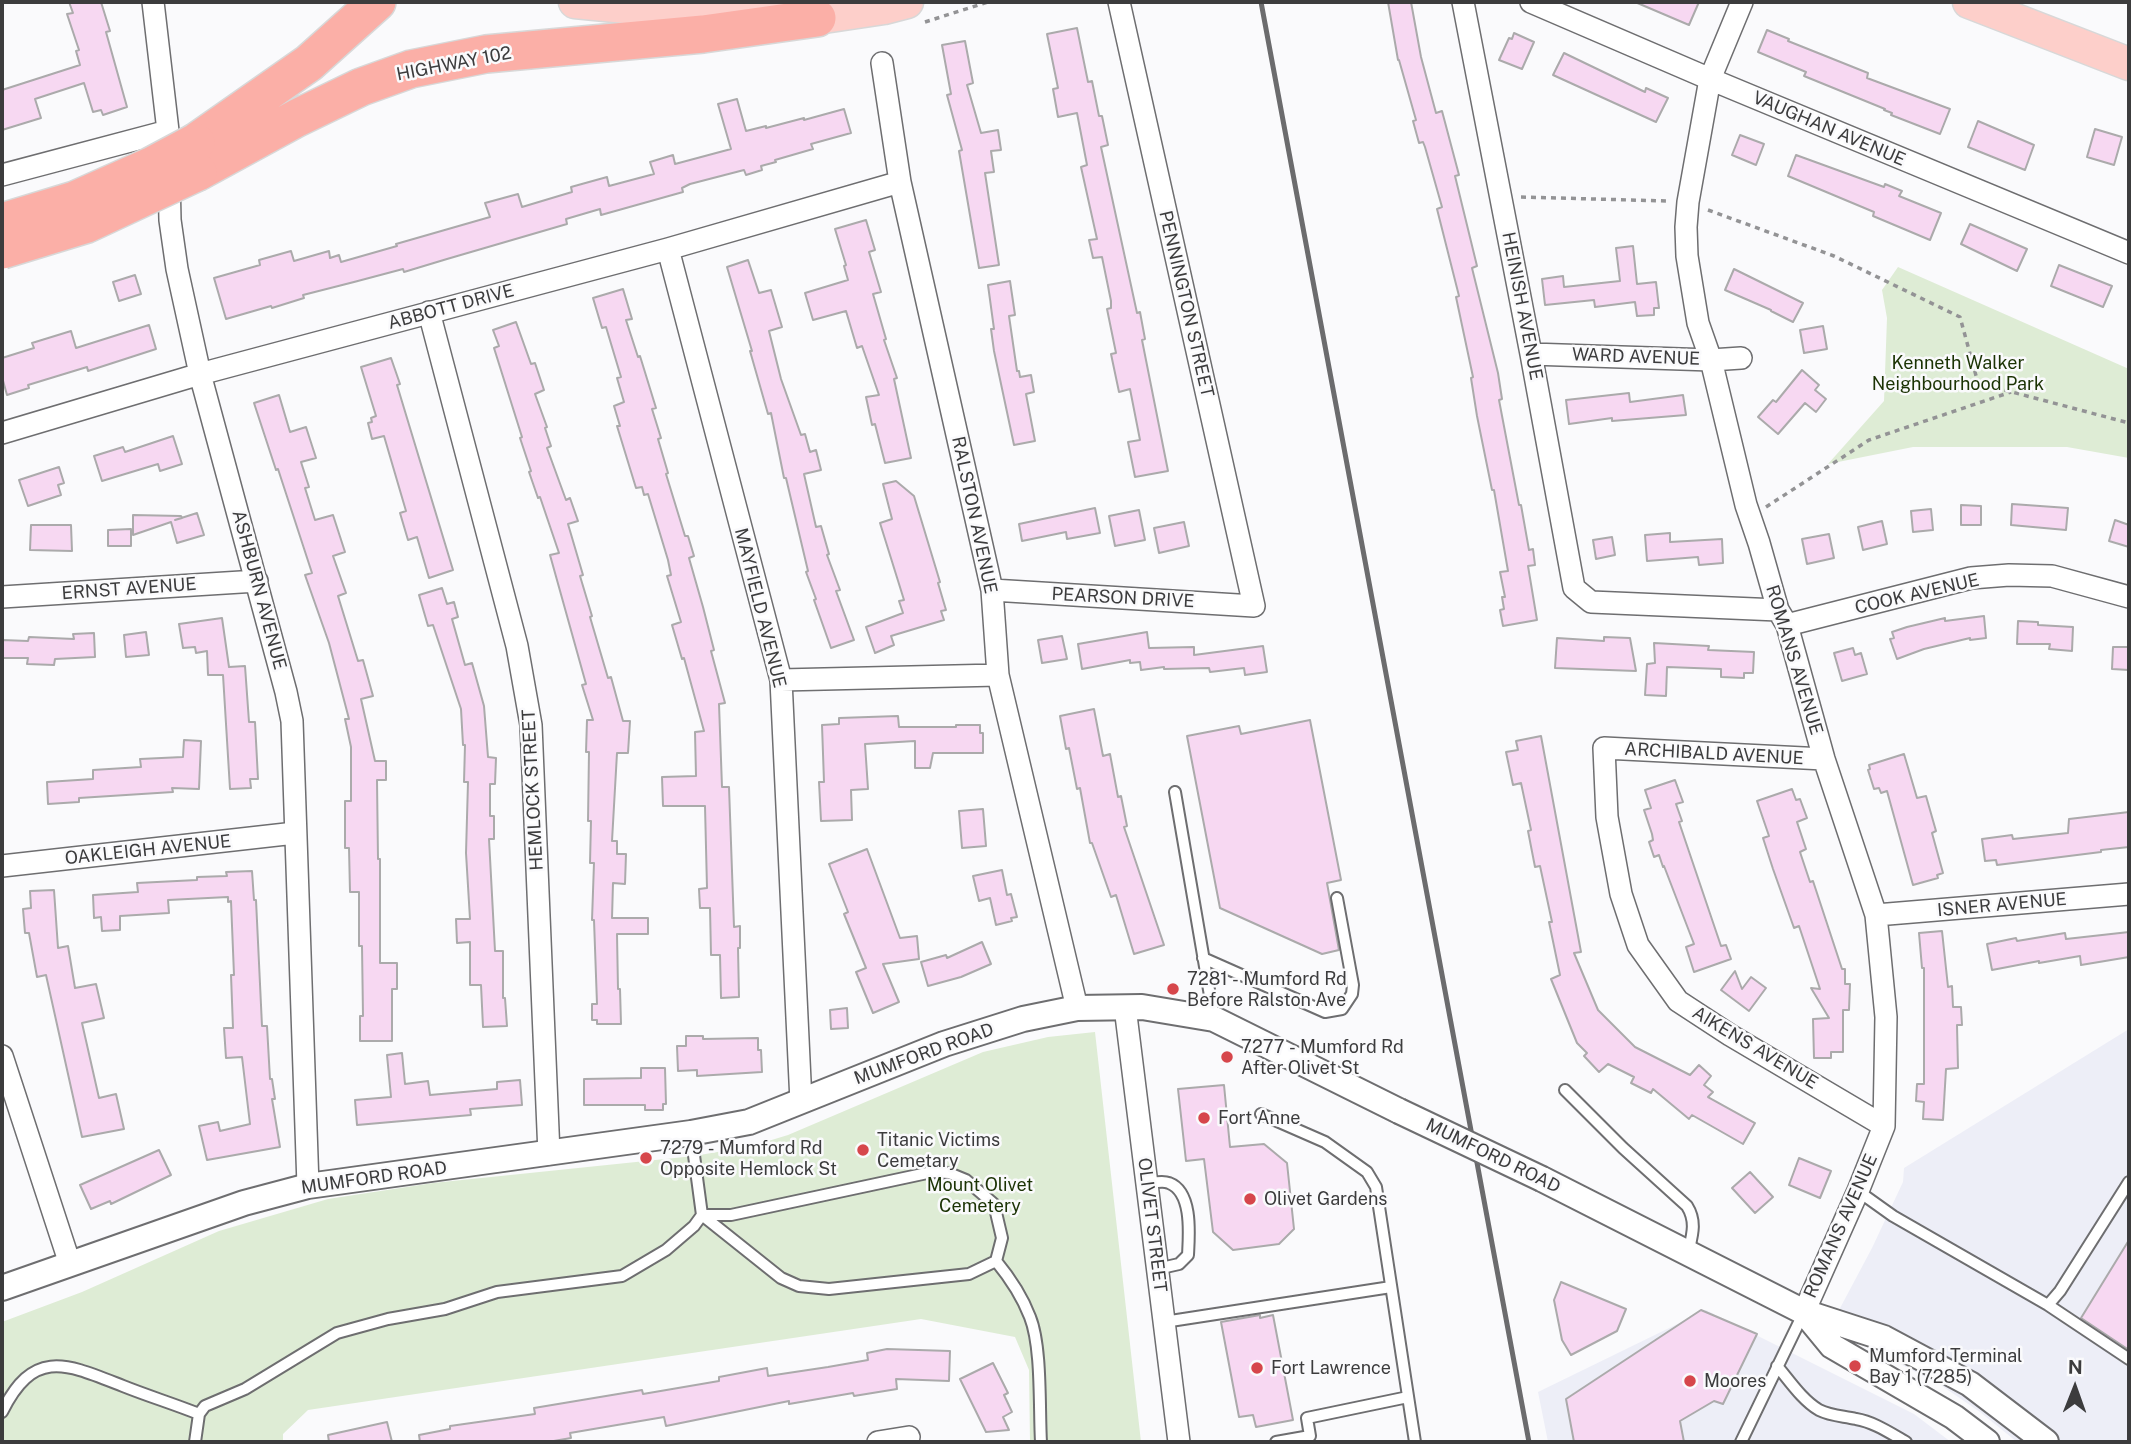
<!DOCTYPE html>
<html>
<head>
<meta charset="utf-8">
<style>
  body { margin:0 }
  #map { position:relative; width:2131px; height:1444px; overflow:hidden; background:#fafafc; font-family:"Public Sans",sans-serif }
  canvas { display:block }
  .frame { position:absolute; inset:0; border:4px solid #3c3c3d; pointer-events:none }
  .north { position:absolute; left:2040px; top:1353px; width:70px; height:70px; -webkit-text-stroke:5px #fafafc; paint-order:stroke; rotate:1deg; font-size:19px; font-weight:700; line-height:28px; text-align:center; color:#3c3c3d }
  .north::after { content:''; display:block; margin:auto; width:24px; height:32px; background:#3c3c3d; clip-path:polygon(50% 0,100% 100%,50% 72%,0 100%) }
</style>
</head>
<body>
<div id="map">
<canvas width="2131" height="1444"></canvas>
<div class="frame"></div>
<div class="north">N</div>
</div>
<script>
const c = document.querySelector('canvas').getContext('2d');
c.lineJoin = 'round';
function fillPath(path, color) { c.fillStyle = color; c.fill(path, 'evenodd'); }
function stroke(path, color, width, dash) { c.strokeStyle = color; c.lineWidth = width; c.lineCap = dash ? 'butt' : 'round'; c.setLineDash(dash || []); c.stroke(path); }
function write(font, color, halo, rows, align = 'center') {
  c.font = font + ' "Public Sans",sans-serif'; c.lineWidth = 5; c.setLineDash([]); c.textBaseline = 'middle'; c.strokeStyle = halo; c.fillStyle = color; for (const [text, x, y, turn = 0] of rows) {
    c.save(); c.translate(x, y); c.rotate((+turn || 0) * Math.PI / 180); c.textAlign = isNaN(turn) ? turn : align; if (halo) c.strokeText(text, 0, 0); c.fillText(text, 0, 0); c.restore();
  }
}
fillPath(new Path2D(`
  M2129 1029V1442H2017L1980 1412 1942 1386 1830 1327 1872 1248 1903 1182 1904 1168Z
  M1706 1310 1914 1414 1951 1442H1548L1538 1392Z`), '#edeef7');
fillPath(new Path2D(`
  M1898 267 2129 369V458L2067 447H1913L1828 464 1884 401 1887 318 1882 290Z
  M1095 1032 1141 1442H1030L1029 1370 1015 1337 921 1319 308 1410 283 1434V1442H2V1322L82 1292 219 1231 328 1199 433 1183 694 1156 752 1146 788 1135 983 1052 1048 1037Z`), '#deecd5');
const building = new Path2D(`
  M69 2H101L110 31 106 32 127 107 103 115 101 110 93 112 84 83 35 99 41 118 2 130V90L80 65 76 51 79 50 67 14 73 13Z
  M1388 2H1411L1421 57 1436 113 1442 111 1459 175 1455 176 1477 266 1472 268 1498 373 1502 399 1499 400 1519 505H1521L1529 550 1533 549 1535 565 1528 566 1537 620 1503 626 1500 610 1504 609 1502 597H1505L1500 572 1508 571 1494 490H1492L1477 416 1471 378 1473 377 1456 297 1459 296 1437 209 1442 207 1425 147 1423 142 1419 143 1413 121 1416 120 1399 60H1398Z
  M1635 2H1699L1689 25Z
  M1077 28 1088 82 1092 81 1099 116H1102L1108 145 1101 147 1137 313 1140 312 1145 339 1142 340 1168 471 1135 477 1128 442 1140 440 1130 389 1119 392 1111 354 1116 353 1107 309 1111 308V301L1102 257 1093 258 1089 240 1097 239 1081 167 1087 165 1077 113 1058 117 1053 89 1058 88 1047 34Z
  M1767 30 1789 39 1788 41 1868 73 1867 78 1950 109 1940 134 1891 115 1892 113 1884 110 1885 109 1804 76 1806 72 1758 52Z
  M1514 33 1534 42 1522 69 1499 60 1509 38 1512 39Z
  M965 41 973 83 967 85 981 133 998 130 1001 150 991 151 994 172 985 173 999 265 979 268 959 151 962 150 947 95 951 94 942 45Z
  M1564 53 1645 92 1646 88 1668 98 1656 122 1553 75Z
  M737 99 746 131 766 126V128L804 118V120L844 109 851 133 811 144 813 149 775 160 776 162 761 166 762 170 746 175 744 170 690 184 682 188 683 192 601 215 600 209 566 219 567 224 447 259 404 272 403 269 354 282 303 295 304 298 272 308 271 306 226 319 214 278 260 265 259 260 291 251 294 261 329 251 330 258 339 255 341 262 397 246 396 244 490 217 485 203 518 194 522 207 572 192 571 187 607 177 609 186 654 174 650 162 673 155 675 164 731 149 718 104Z
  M1978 121 2034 145 2025 170 1968 147Z
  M2095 129 2122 137 2114 165 2087 157Z
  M1740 135 1764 144 1756 165 1732 155Z
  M1796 155 1884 187 1885 184 1902 191 1899 196 1941 213 1930 240 1873 216 1874 212 1788 176Z
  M866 220 875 250 869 252 881 292 873 294 886 339 884 340 897 378 894 379 911 458 885 463 875 424 872 425 866 397 879 395 862 346 857 348 846 311 813 320 805 293 848 280 844 266 846 265 835 229Z
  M1970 224 2027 249 2017 271 1961 244Z
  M1633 246 1637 284 1656 282 1659 308H1654V315L1637 316 1635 302 1595 307 1594 300 1545 305 1542 279 1563 276 1564 287 1620 281 1616 248Z
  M748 260 759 293 771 290 782 327 769 331 781 379 801 435 805 434 810 452 816 450 821 470 804 474 816 527 821 526 829 554 827 555 840 590 836 591 854 640 831 648 814 600 816 599 806 572 808 571 786 478H784L771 413 768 414 750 351H752L727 267Z
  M2059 265 2112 286 2103 307 2051 286Z
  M1734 269 1803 303 1793 322 1771 311V310L1725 290Z
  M135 275 141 294 119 301 113 282Z
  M1010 281 1015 315 1009 316 1017 371H1019L1020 377 1031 375 1034 392 1026 394 1035 441 1014 445 994 351 991 329H994L988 285Z
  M623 289 632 319 626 320 638 357 640 356 656 408 652 409 661 438 658 439 668 473 666 474 685 536H688L694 556 689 558 703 607 714 650 711 651 725 703 719 704 722 787H729L734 927 740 926V948H738L739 997 721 998 720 955H711L710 908H700L699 889 707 888 705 806H663L662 777 696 776 695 732 704 731 684 658 682 659 672 625 681 622 667 576 671 575 668 560 648 494 644 495 642 487 636 488 617 426H620L614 406 624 402 617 378 621 377 606 327 602 328 593 298Z
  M516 322 531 364 535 363 544 390 535 394 547 427 545 428 551 446 547 448 566 500 570 498 578 521 568 524 583 575 580 576 592 616 590 617 608 678 611 677 623 721H630L628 753H617L612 841H617V854H626L625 884 613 883 612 918H648V934H617L618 989H620L621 1024H597V1020H592V1004H597L594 920H592L594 863H590L591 821H588L589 752H586L587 720H593L582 685 586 684 550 555 559 553 540 497 538 498 529 472 531 471 520 438 522 437 494 348 499 346 493 330Z
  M149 325 156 349 88 371 87 367 28 385 29 388 7 395 2 377V358L34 348 32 343 71 331 76 348Z
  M1823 326 1827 349 1804 353 1800 330Z
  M391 358 400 384 397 385 453 570 429 578 417 537 408 540 400 513 406 511 384 436 372 439 368 423 372 422 371 418 376 416 361 367Z
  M1802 370 1819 385 1815 390 1826 399 1816 412 1805 403 1778 434 1758 417 1773 400 1776 402Z
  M1629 393 1630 402 1683 395 1686 415 1612 421V418L1569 424 1566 400Z
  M279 395 290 432 306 427 316 458 301 462 309 487 305 488 315 520 333 515 345 552 333 556 346 593 338 596 358 661 363 660 373 696 361 699 375 761H386V780H377L378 859H380V963H397V989H392V1041H360V1016H363L362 946H359V892H350L349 848H345V801H351V747L345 719H349L329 643 305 575 312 573 278 469 276 470 254 403Z
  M173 436 182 464 160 471 158 464 102 481 94 456 123 447 125 452Z
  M59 467 64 483 58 485 61 495 28 506 19 480Z
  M896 481 914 496 940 582 938 583 946 610 941 611 944 620 891 636 894 645 875 653 866 627 903 613 899 601 904 600 880 523 892 519 883 484Z
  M2012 504 2068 508 2066 530 2011 525Z
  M1961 505 1981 506V525H1961Z
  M1095 508 1100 533 1067 539 1066 532 1022 541 1019 524Z
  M1931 509 1933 530 1913 532 1911 511Z
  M1139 510 1145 540 1115 546 1109 516Z
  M197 513 204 535 177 543 171 522 133 535V515L181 516 182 518 175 520Z
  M2115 520 2129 525V547L2109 541Z
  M1882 521 1887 544 1863 550 1858 527Z
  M1184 522 1189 546 1159 553 1154 528Z
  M31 525H71L72 551 30 550Z
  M131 529V546H108V530Z
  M1670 533V542L1722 539 1723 563 1699 565 1698 557 1647 561 1645 535Z
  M1829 534 1834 558 1807 564 1802 539Z
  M1612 537 1615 555 1596 559 1593 540Z
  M442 588 447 604 454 602 458 617 452 619 465 665 472 663 484 706 488 757 496 758 495 784H490V816H494V839H489L495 951H503V998H505L507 1026 483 1027 481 985H470V942L457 943 456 919H470L466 853 468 782H464L465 745H463L461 709 433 625 428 626 419 595Z
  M1984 616 1986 638 1970 640V638L1924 649 1897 659 1890 639 1894 638 1892 632 1907 627 1945 618V621Z
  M222 618 229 667 245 666 249 722H255L258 779H250L251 788 230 789 223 675H208L207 651 196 653 195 647 183 648 179 624Z
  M2018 621 2038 622V625L2073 627 2072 651 2049 649 2050 644H2017Z
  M146 632 149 655 126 657 124 635Z
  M1147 632 1149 648 1194 647V655L1263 646 1267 672 1245 675 1244 668 1210 672 1209 668 1164 669V667L1141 670 1140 662 1130 663V660L1082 669 1078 644Z
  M94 633 95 657 55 659 54 665 27 664 28 658H2V640L28 641 29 637 74 639 73 634Z
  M1062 636 1067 659 1042 663 1038 640Z
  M1604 637 1630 638 1636 671 1555 668 1557 638 1604 641Z
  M1654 643 1709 646 1708 650 1754 652 1753 673H1744V678L1721 677V669L1667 667 1666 696 1645 695 1647 664 1655 663Z
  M2113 647H2129V670L2112 669Z
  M1853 648 1855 655 1861 653 1867 674 1842 681 1834 653Z
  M1094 709 1103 756 1110 754 1118 797 1121 796 1127 826 1124 827 1164 945 1134 954 1116 895 1111 897 1092 843H1090L1080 788 1077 789 1069 748 1066 749 1060 716Z
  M898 716 899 727H956V725H980V733H983V753H933L930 768H915V741L865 744 868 789 851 790 852 820 821 821 819 782H824L822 725 839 724V718Z
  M1310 720 1341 880 1327 883 1339 950 1322 954 1220 908 1187 736 1239 726 1241 734Z
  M1541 736 1581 952 1574 953 1598 1010 1635 1047 1690 1075 1699 1065 1711 1076 1704 1085 1713 1092 1708 1097 1755 1123 1743 1144 1692 1115 1689 1119 1653 1089 1651 1093 1631 1083 1634 1077 1608 1064 1599 1072 1584 1056 1587 1053 1577 1043 1551 979 1560 975 1549 922H1552L1540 866 1535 867 1528 831 1531 830 1521 783 1513 785 1506 752 1518 750 1516 741Z
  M184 740 201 741 199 789 172 788 173 792 79 798V802L48 804 47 782 93 779V770L141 767 140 759 183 757Z
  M1904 754 1917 798 1926 796 1936 831 1932 833 1943 873 1937 875 1938 878 1913 885 1887 791 1881 793 1879 788 1874 789 1868 770 1870 769 1869 765Z
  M1675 780 1683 802 1676 804 1682 821 1679 822 1721 946 1726 945 1731 959 1694 972 1686 947 1694 944 1664 866 1663 867 1659 855 1654 857 1649 842 1653 840 1652 834 1644 810 1651 808 1645 790Z
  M1792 789 1796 800 1800 799 1807 818 1797 822 1806 849 1800 852 1810 882 1813 881 1842 969H1845V984H1850L1849 1010H1843V1052H1831V1058H1814L1813 1019 1829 1018 1811 988 1820 989 1799 926 1794 928 1773 869 1763 838 1769 836 1757 801Z
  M983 809 986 846 962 848 959 811Z
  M2129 812V847L2101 850V852L1997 865 1996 860 1985 861 1982 839 2012 835 2013 839 2068 833 2069 819Z
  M867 849 900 938 917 936 919 959 883 964 899 1002 873 1013 856 972 866 968 844 914 848 912 829 864Z
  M1002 870 1007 895 1011 894 1017 917 1011 918 1012 921 996 925 990 898 979 901 973 876Z
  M252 871 254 900H256L262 1026H267L270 1079H272L275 1099H272L280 1147 207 1160 199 1126 218 1122 220 1131 250 1124 242 1057 226 1058 224 1028H233L231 975H234L231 901 228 902V897L168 900 169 913 120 916V930L102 931 101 917 94 918 93 895 138 892 137 883 197 880V877L227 876 226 872Z
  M54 890 58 948 68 946 75 988 96 984 104 1018 82 1023 99 1098 116 1094 124 1129 82 1137 46 975 37 977 29 933H25L23 909 31 908 30 891Z
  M1942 931 1948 987 1952 986 1953 1007H1961L1962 1025H1957L1958 1068 1946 1069 1943 1120 1923 1119 1924 1102 1916 1101 1917 1084H1924V968H1922L1919 933Z
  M2129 932V957L2081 965 2080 956 2039 963V961L1992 970 1987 944 2016 938 2017 941 2065 933 2066 939Z
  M982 942 991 964 961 977 928 986 921 962 946 955 947 958Z
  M1735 971 1742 989 1751 977 1766 988 1749 1011 1721 990Z
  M847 1008 848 1028 831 1029 830 1010Z
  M686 1036H703V1039L758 1038V1050H761L762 1072 697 1076V1070L678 1071 677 1046H686Z
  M402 1053 405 1084 428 1081 430 1095 497 1089V1082L520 1080 522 1105 470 1109 471 1115 357 1125 355 1100 391 1097 387 1055Z
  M641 1068H665L666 1104H663V1110H645V1105H584V1079L641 1078Z
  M1224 1085 1230 1147 1264 1144 1287 1163 1294 1229 1279 1244 1233 1250 1213 1232 1204 1159 1186 1161 1178 1089Z
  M159 1150 171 1175 111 1204 110 1201 91 1209 80 1185Z
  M1799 1158 1831 1171 1820 1198 1789 1185Z
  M1750 1172 1773 1197 1755 1213 1732 1188Z
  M2129 1240V1350L2081 1318Z
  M1561 1282 1626 1309 1617 1331 1571 1355 1562 1340 1554 1300Z
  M1701 1310 1757 1334 1723 1404 1714 1401 1680 1421 1684 1442H1574L1566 1399Z
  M1260 1315V1318L1273 1315 1293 1420 1256 1427 1253 1415 1239 1417 1221 1322Z
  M887 1349 950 1351 949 1381 896 1379 897 1389 854 1396 853 1393 789 1404V1401L666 1426 664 1417 570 1433 571 1438 548 1442H420L419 1435 450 1429V1426L535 1414 534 1408 642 1390 643 1394 719 1381V1377L767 1368 768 1376 828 1367 868 1360 867 1353Z
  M993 1363 1008 1393 1004 1395 1012 1412 1003 1417 1009 1430 986 1432 960 1379Z
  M387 1422 392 1442H329L328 1435Z`);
fillPath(building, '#f7d8f2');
stroke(building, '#abaaab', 2);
const service = new Path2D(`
  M1175 792 1214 1019
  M1203 958 1325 1012 1342 1009 1352 994 1353 985 1337 898
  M1565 1090 1623 1148 1687 1206C1697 1222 1692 1236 1688 1253
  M1261 1114 1325 1142 1367 1172 1376 1187 1415 1442
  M932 1172 949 1173 966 1180 994 1204 1002 1238 996 1261 969 1274 829 1289 799 1286 781 1278 702 1215H731Z
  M1146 1184C1153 1183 1162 1180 1169 1183 1193 1192 1189 1235 1188 1255L1179 1264 1157 1269
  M1858 1191 1893 1216 2048 1305 2129 1359
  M996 1261C1010 1278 1022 1296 1030 1317 1042 1347 1039 1408 1041 1442
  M2048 1305 2060 1291 2129 1182
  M1164 1322 1391 1287
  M1777 1366C1789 1380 1802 1400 1819 1410 1831 1416 1843 1416 1856 1419 1874 1422 1890 1433 1906 1442
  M2 1412C34 1347 67 1364 123 1386 148 1396 174 1404 199 1414
  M195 1442 199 1414 205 1406 245 1389 337 1333 388 1319 445 1309 497 1292 622 1276 666 1250 694 1226 702 1215 691 1133
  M1276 1442 1310 1436 1307 1418 1408 1397
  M1741 1442 1804 1312`);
const minor = new Path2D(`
  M153 2 168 131 170 220 177 269 200 374 286 692 292 721 308 1186
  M1463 2 1531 354 1574 588 1591 602 1778 610
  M1531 2 1710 79 2129 253
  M1742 2 1710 79 1688 202 1686 227 1687 256 1698 323 1711 360 1746 505 1759 543 1778 610 1787 625 1824 759 1876 915 1886 1017 1884 1126 1858 1191 1804 1312
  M882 63 900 182 992 590 998 675 1077 1008
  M2 175 168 131
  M668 249 781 680 801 1102
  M429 312 517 646 531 725 549 1154
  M1531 354 1711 360 1741 358
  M2 433 200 374 668 249 900 182
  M992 590 1254 606 1119 2
  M2 597 257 581
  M1787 625 1971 578 2009 575 2052 576 2129 597
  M781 680 998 675
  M1824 759 1604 748 1607 817 1621 894 1638 945 1678 1001 1730 1035 1884 1126
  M2 866 295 833
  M1876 915 2129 894
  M1125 1007 1179 1442
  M2 1056 70 1264
  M878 1442 909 1437`);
const tertiary = new Path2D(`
  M1542 1179 1804 1312 1884 1338 1970 1384 2046 1442
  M2 1288 244 1203 308 1186 691 1133 749 1122 944 1044 1023 1019 1077 1008 1142 1007 1214 1019 1399 1111
  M1804 1312 1832 1346 1954 1417 1987 1442`);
const primary = new Path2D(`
  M575 2 666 11 817 18 884 8 907 2
  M1969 2 2129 64`);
const motorway = new Path2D(`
  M196 142 309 63 377 2
  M198 172 297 118 361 87 411 69 486 54 703 34 817 18`);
stroke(service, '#6e6e70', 14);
stroke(minor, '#6e6e70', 24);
stroke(tertiary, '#6e6e70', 28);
stroke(primary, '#d8d8d8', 35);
stroke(motorway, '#d8d8d8', 40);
stroke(new Path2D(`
  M925 22 988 2
  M1521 197 1667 201
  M1708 210 1834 256 1960 317 1978 383 2129 423
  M1766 507 1869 440 2011 392`), '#939395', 3.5, [5, 5]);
stroke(service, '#fff', 10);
stroke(minor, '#fff', 21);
stroke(tertiary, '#fff', 24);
stroke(primary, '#fdcfca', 32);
stroke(motorway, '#fbafa7', 37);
stroke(new Path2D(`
  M1261 2 1529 1442`), '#6b6b6d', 5);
const tertiaryBridge = new Path2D(`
  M1399 1111 1542 1179`);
const motorwayBridge = new Path2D(`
  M2 222 75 200 151 166 196 142
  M2 250 87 224 198 172`);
stroke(tertiaryBridge, '#6e6e70', 28, []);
stroke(motorwayBridge, '#d8d8d8', 40, []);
stroke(tertiaryBridge, '#fff', 24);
stroke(motorwayBridge, '#fbafa7', 37);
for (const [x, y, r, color] of [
  [1173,989,7,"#d6464b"],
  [1227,1057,7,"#d6464b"],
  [1204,1118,7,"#d6464b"],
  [863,1150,7,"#d6464b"],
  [646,1158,7,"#d6464b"],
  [1250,1199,7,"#d6464b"],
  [1855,1366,7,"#d6464b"],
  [1257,1368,7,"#d6464b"],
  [1690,1381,7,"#d6464b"]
]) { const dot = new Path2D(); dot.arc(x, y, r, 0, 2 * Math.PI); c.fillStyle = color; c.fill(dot); stroke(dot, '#fafafc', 2.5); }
write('18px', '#3c3c3d', '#fafafc', [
  ["HIGHWAY 102",454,64,-11],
  ["VAUGHAN AVENUE",1829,129,23],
  ["PENNINGTON STREET",1186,304,77],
  ["HEINISH AVENUE",1522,306,79],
  ["ABBOTT DRIVE",451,307,-15],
  ["WARD AVENUE",1636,357,2],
  ["RALSTON AVENUE",974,515,78],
  ["ERNST AVENUE",129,589,-4],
  ["ASHBURN AVENUE",259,590,75],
  ["COOK AVENUE",1917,594,-13],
  ["PEARSON DRIVE",1123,598,3],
  ["MAYFIELD AVENUE",760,608,76],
  ["ROMANS AVENUE",1794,660,73],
  ["ARCHIBALD AVENUE",1714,754,3],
  ["HEMLOCK STREET",533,790,-93],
  ["OAKLEIGH AVENUE",148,850,-6],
  ["ISNER AVENUE",2002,905,-5],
  ["AIKENS AVENUE",1755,1048,31],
  ["MUMFORD ROAD",924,1054,-20],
  ["MUMFORD ROAD",1493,1156,26],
  ["MUMFORD ROAD",374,1178,-8],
  ["OLIVET STREET",1152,1225,83],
  ["ROMANS AVENUE",1841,1226,-66]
]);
write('18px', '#1b3304', '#fafafc', [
  ["Kenneth Walker",1958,363],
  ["Neighbourhood Park",1958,384],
  ["Mount Olivet",980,1185],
  ["Cemetery",980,1206]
]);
write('18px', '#3c3c3d', '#fafafc', [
  ["7281 - Mumford Rd",1187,979],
  ["Before Ralston Ave",1187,1000],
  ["7277 - Mumford Rd",1241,1047],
  ["After Olivet St",1241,1068],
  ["Fort Anne",1218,1118],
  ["Titanic Victims",877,1140],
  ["Cemetary",877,1161],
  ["7279 - Mumford Rd",660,1148],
  ["Opposite Hemlock St",660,1169],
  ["Olivet Gardens",1264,1199],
  ["Mumford Terminal",1869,1356],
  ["Bay 1 (7285)",1869,1377],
  ["Fort Lawrence",1271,1368],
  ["Moores",1704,1381]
], 'left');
</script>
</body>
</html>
